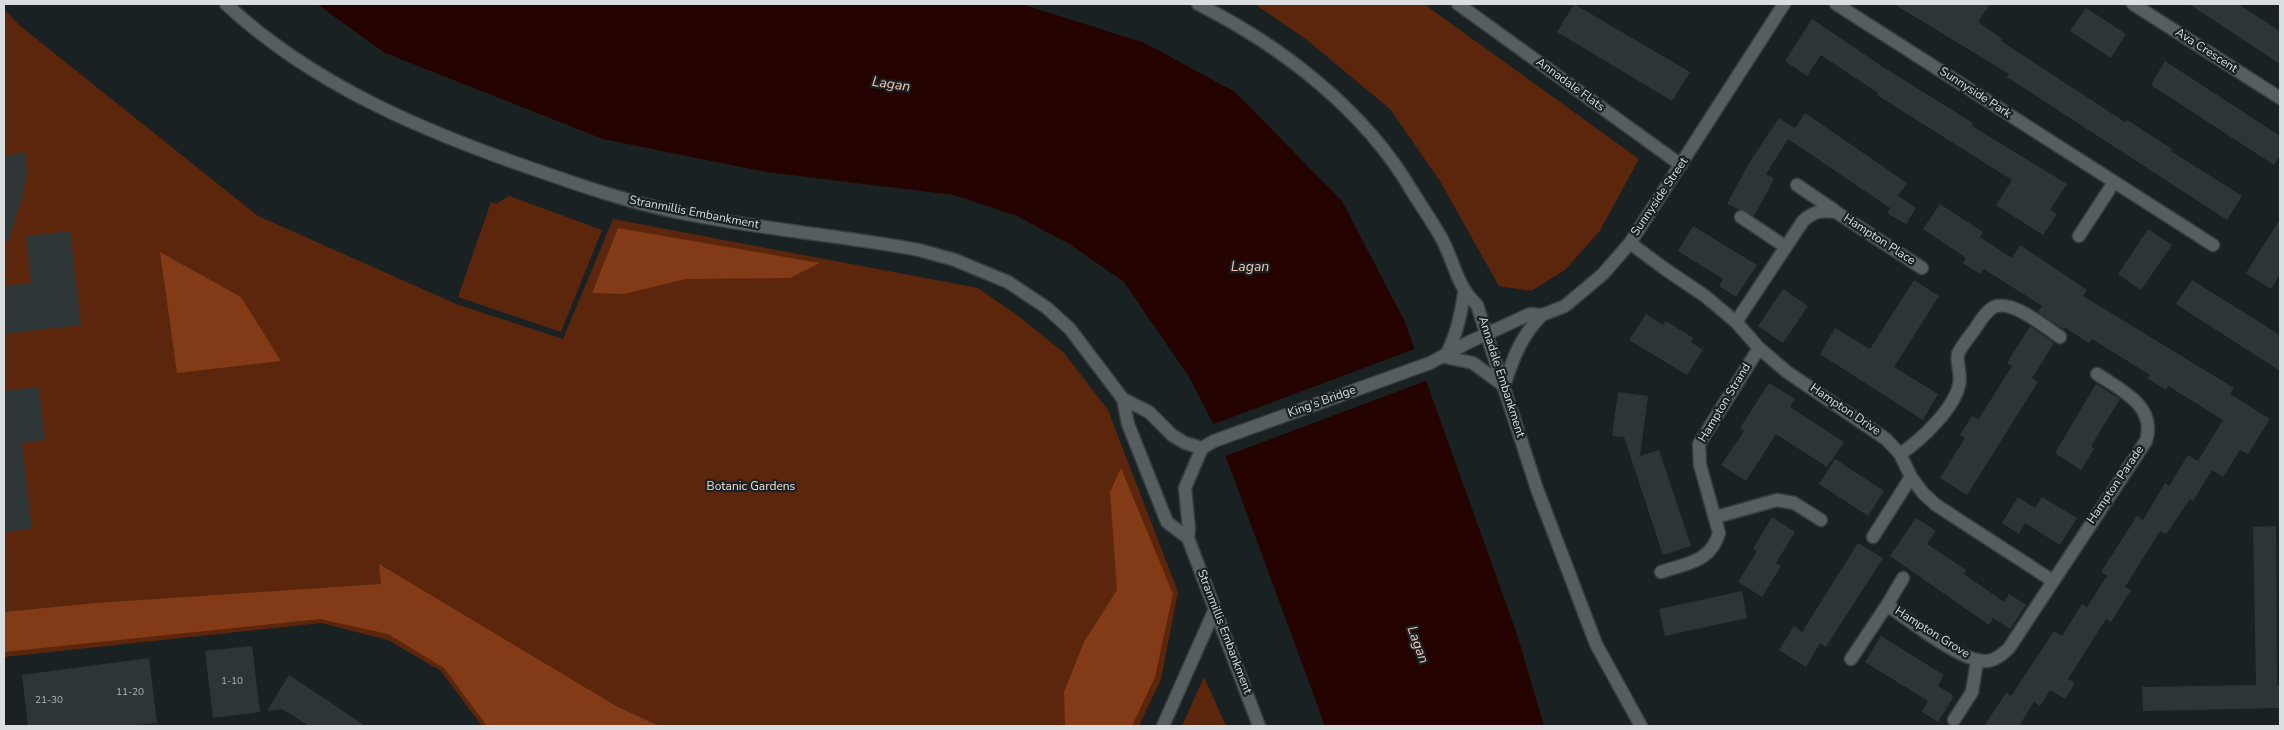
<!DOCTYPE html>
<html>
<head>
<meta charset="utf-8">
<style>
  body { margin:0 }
  #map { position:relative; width:2284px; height:730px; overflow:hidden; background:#1a2123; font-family:"Nunito Sans",sans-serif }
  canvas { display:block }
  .frame { position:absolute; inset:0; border:5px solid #dadee0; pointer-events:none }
</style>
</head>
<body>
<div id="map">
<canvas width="2284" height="730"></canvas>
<div class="frame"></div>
</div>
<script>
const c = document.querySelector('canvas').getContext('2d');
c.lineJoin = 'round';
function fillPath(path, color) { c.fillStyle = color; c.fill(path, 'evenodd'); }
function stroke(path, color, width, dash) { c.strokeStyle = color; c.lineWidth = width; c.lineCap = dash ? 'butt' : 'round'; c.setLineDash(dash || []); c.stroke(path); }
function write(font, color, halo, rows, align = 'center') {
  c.font = font + ' "Nunito Sans",sans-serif'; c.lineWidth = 4.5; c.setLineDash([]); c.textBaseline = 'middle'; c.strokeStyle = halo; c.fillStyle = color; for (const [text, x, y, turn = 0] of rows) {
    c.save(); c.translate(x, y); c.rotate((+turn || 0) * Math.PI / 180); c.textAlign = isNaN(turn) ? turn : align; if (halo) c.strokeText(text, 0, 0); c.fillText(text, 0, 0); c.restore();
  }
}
fillPath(new Path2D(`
  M1255 4H1424L1639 159 1599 232 1565 270 1531 291 1499 286 1440 181 1390 109 1307 40Z
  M4 9 19 25 258 216 456 304 563 339 613 219 978 288 1021 318 1064 353 1108 410 1178 592 1161 679 1139 726H482L441 671 388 640 321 623 4 657Z
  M509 196 602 230 561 332 458 297 491 202 496 204Z
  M1204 677 1226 726H1182Z`), '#5c260c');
fillPath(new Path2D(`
  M618 228 820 263 790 278 686 279 624 294 592 293Z
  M160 252 241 297 281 361 177 373Z
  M1121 468 1173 594 1155 677 1132 726H1065L1064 692 1084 642 1117 590 1110 492Z
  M379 564 616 706 659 726H487L444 668 388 634 320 619 4 652V612L96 603 381 584Z`), '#823a17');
fillPath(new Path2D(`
  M317 4H1021L1145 43 1235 92 1342 201 1405 322 1517 634 1544 726H1325L1215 427 1189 377 1124 282 1071 245 1017 216 954 195 766 172 603 139 385 53Z`), '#250300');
fillPath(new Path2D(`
  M1417 348 1428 380 1223 457 1211 425Z`), '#1a2123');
fillPath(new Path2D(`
  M1574 4 1690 72 1672 101 1557 32Z
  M1894 4H1990L1978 22 2002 39 2001 41 2125 122 2127 120 2172 149 2171 151 2242 196 2227 220 2007 77 2009 74Z
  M2189 4H2238L2280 31V64Z
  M2086 8 2126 34 2111 58 2070 31Z
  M1812 19 1883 67 1973 123 1972 126 2067 184 2050 210 2057 214 2043 235 1996 205 2012 180 1877 95 1878 93 1821 55 1807 76 1785 61Z
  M2165 61 2280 136V155L2274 165 2151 85Z
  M1805 113 1907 183 1898 196 1916 208 1906 224 1887 213 1894 203 1890 208 1788 139Z
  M1779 118 1795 128 1766 174 1774 179 1754 216 1727 204 1749 163Z
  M25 152 27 172 23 194 8 242 4 241V156Z
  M1940 204 1983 232 1980 237 2012 258 2020 245 2087 290 2083 296 2234 388 2230 394 2270 419 2248 454 2240 450 2223 477 2212 470 2193 501 2190 499 2166 534 2160 531 2125 587 2131 590 2111 622 2106 619 2068 679 2075 683 2065 699 2050 690 2040 706 2034 702 2019 726H1984L2006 693 2011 696 2054 631 2062 636 2082 604 2087 607 2107 576 2101 572 2137 516 2143 520 2165 483 2169 486 2188 455 2198 461 2223 420 2168 386 2166 390 2147 378 2150 375 2092 339 2089 343 2064 327 2063 329 2038 312 2042 306 1984 269 1980 274 1963 263 1966 258 1923 229Z
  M2280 219V274L2271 289 2246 273Z
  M1693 226 1757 265 1736 297 1719 286 1723 279 1678 251Z
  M2148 229 2172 245 2141 290 2118 274Z
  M70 231 81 325 4 334V286L31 283 26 236Z
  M1914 280 1939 296 1894 367 1938 394 1923 420 1820 354 1835 328 1870 349Z
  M2192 280 2280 335V371L2176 304Z
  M1783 289 1808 306 1783 343 1758 326Z
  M1646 314 1663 325 1666 321 1693 338 1691 342 1703 350 1687 375 1629 340Z
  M2030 326 2054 343 2032 378 2038 382 1967 495 1940 478 1965 438 1960 435 1972 416 1978 420 2012 366 2007 363Z
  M1769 383 1795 399 1790 407 1844 442 1827 467 1776 434 1746 481 1721 465 1744 431 1740 428Z
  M2096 384 2120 399 2091 446 2094 449 2081 470 2055 453Z
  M39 387 45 440 22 443 32 529 4 532V391Z
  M1618 392 1648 396 1640 456 1659 450 1691 546 1663 555 1624 437 1612 436Z
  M1835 459 1884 491 1868 516 1819 484Z
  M2018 497 2035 508 2042 497 2077 518 2060 545 2025 523 2019 534 2002 523Z
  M1772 517 1795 532 1776 563 1781 566 1762 597 1738 582 1757 551 1753 549Z
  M1916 518 1936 531 1927 544 1966 570 1964 574 2004 602 2009 594 2026 605 2010 629 1993 618 1989 625 1890 556Z
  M2276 526 2277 685H2280V708L2143 711 2142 687 2256 685 2253 527Z
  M1858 543 1883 558 1826 647 1820 643 1806 667 1779 650 1794 626 1802 632Z
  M1742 591 1747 618 1665 636 1659 609Z
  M1881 636 1944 675 1938 686 1954 696 1938 722 1922 712 1928 701 1865 662Z
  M252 646 260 712 213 718 205 651Z
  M149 658 157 723 126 726H28L22 675Z
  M289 675 327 700 365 726H309L282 709 267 711Z`), '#2e3537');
const minor = new Path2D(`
  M1458 4 1681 165
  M1836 4 2213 245
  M2133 4 2280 98
  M1797 185 1834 210
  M1741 217 1786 247
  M2079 236 2114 182
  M1630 243 1665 269 1705 296 1736 322 1759 348 1787 372 1886 439 1900 454 1911 477 1923 493 1936 505 2053 581
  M1736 322 1803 221C1814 211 1822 210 1836 212L1922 268
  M1900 454C1920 441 1954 409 1959 385 1962 375 1956 364 1958 354 1961 346 1970 336 1975 329 1980 321 1985 313 1992 308 2010 297 2045 327 2060 337
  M1716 517 1777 500 1794 503 1821 520
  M1873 537 1911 477
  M1661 572C1687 563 1711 562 1719 533L1700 465 1699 444 1759 348
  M1887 605 1903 578
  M1851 659 1887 605C1909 620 1961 662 1986 661 1995 661 2003 654 2009 648L2146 441C2157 406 2121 390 2097 374
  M1954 720 1972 692 1977 661`);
const tertiary = new Path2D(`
  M226 4C313 85 425 132 536 170 582 186 628 202 677 212 757 229 839 235 919 250L955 260 1008 282 1047 308 1070 329 1123 399 1128 424 1167 522 1188 538
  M1198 4C1281 46 1364 109 1412 191 1422 207 1433 223 1442 239 1455 264 1456 285 1477 305L1537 489 1596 644 1641 726
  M1445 357C1456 337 1461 316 1464 293
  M1445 357 1473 363 1504 386
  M1504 386C1513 358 1521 336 1542 315
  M1123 399 1149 412 1172 435 1185 443 1202 448
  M1202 448 1214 441 1430 363 1469 342 1530 314 1542 315 1565 306 1603 274 1630 243 1784 4
  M1202 448 1185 488 1189 529 1188 538 1259 726
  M1163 726 1215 609`);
stroke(minor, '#383e40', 15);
stroke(tertiary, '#383e40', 15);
stroke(minor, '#565e60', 12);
stroke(tertiary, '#565e60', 12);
write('10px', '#afb4b6', null, [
  ["1-10",232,682],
  ["11-20",130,693],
  ["21-30",49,701]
]);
write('12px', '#dadee0', '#1a2123', [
  ["Ava Crescent",2206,51,33],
  ["Annadale Flats",1570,85,36],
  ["Sunnyside Park",1975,93,33],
  ["Sunnyside Street",1660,197,-56],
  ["Stranmillis Embankment",694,213,11],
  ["Hampton Place",1879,240,33],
  ["Annadale Embankment",1501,377,72],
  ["King's Bridge",1322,402,-20],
  ["Hampton Strand",1725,403,-59],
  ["Hampton Drive",1845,410,34],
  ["Hampton Parade",2116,485,-56],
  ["Stranmillis Embankment",1224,632,69],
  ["Hampton Grove",1932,633,32]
]);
write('12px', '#f3ddd4', '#1a2123', [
  ["Botanic Gardens",751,487]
]);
write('italic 14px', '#f4c8b6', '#1a2123', [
  ["Lagan",891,85,8],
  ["Lagan",1250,268],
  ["Lagan",1417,645,70]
]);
</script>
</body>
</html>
